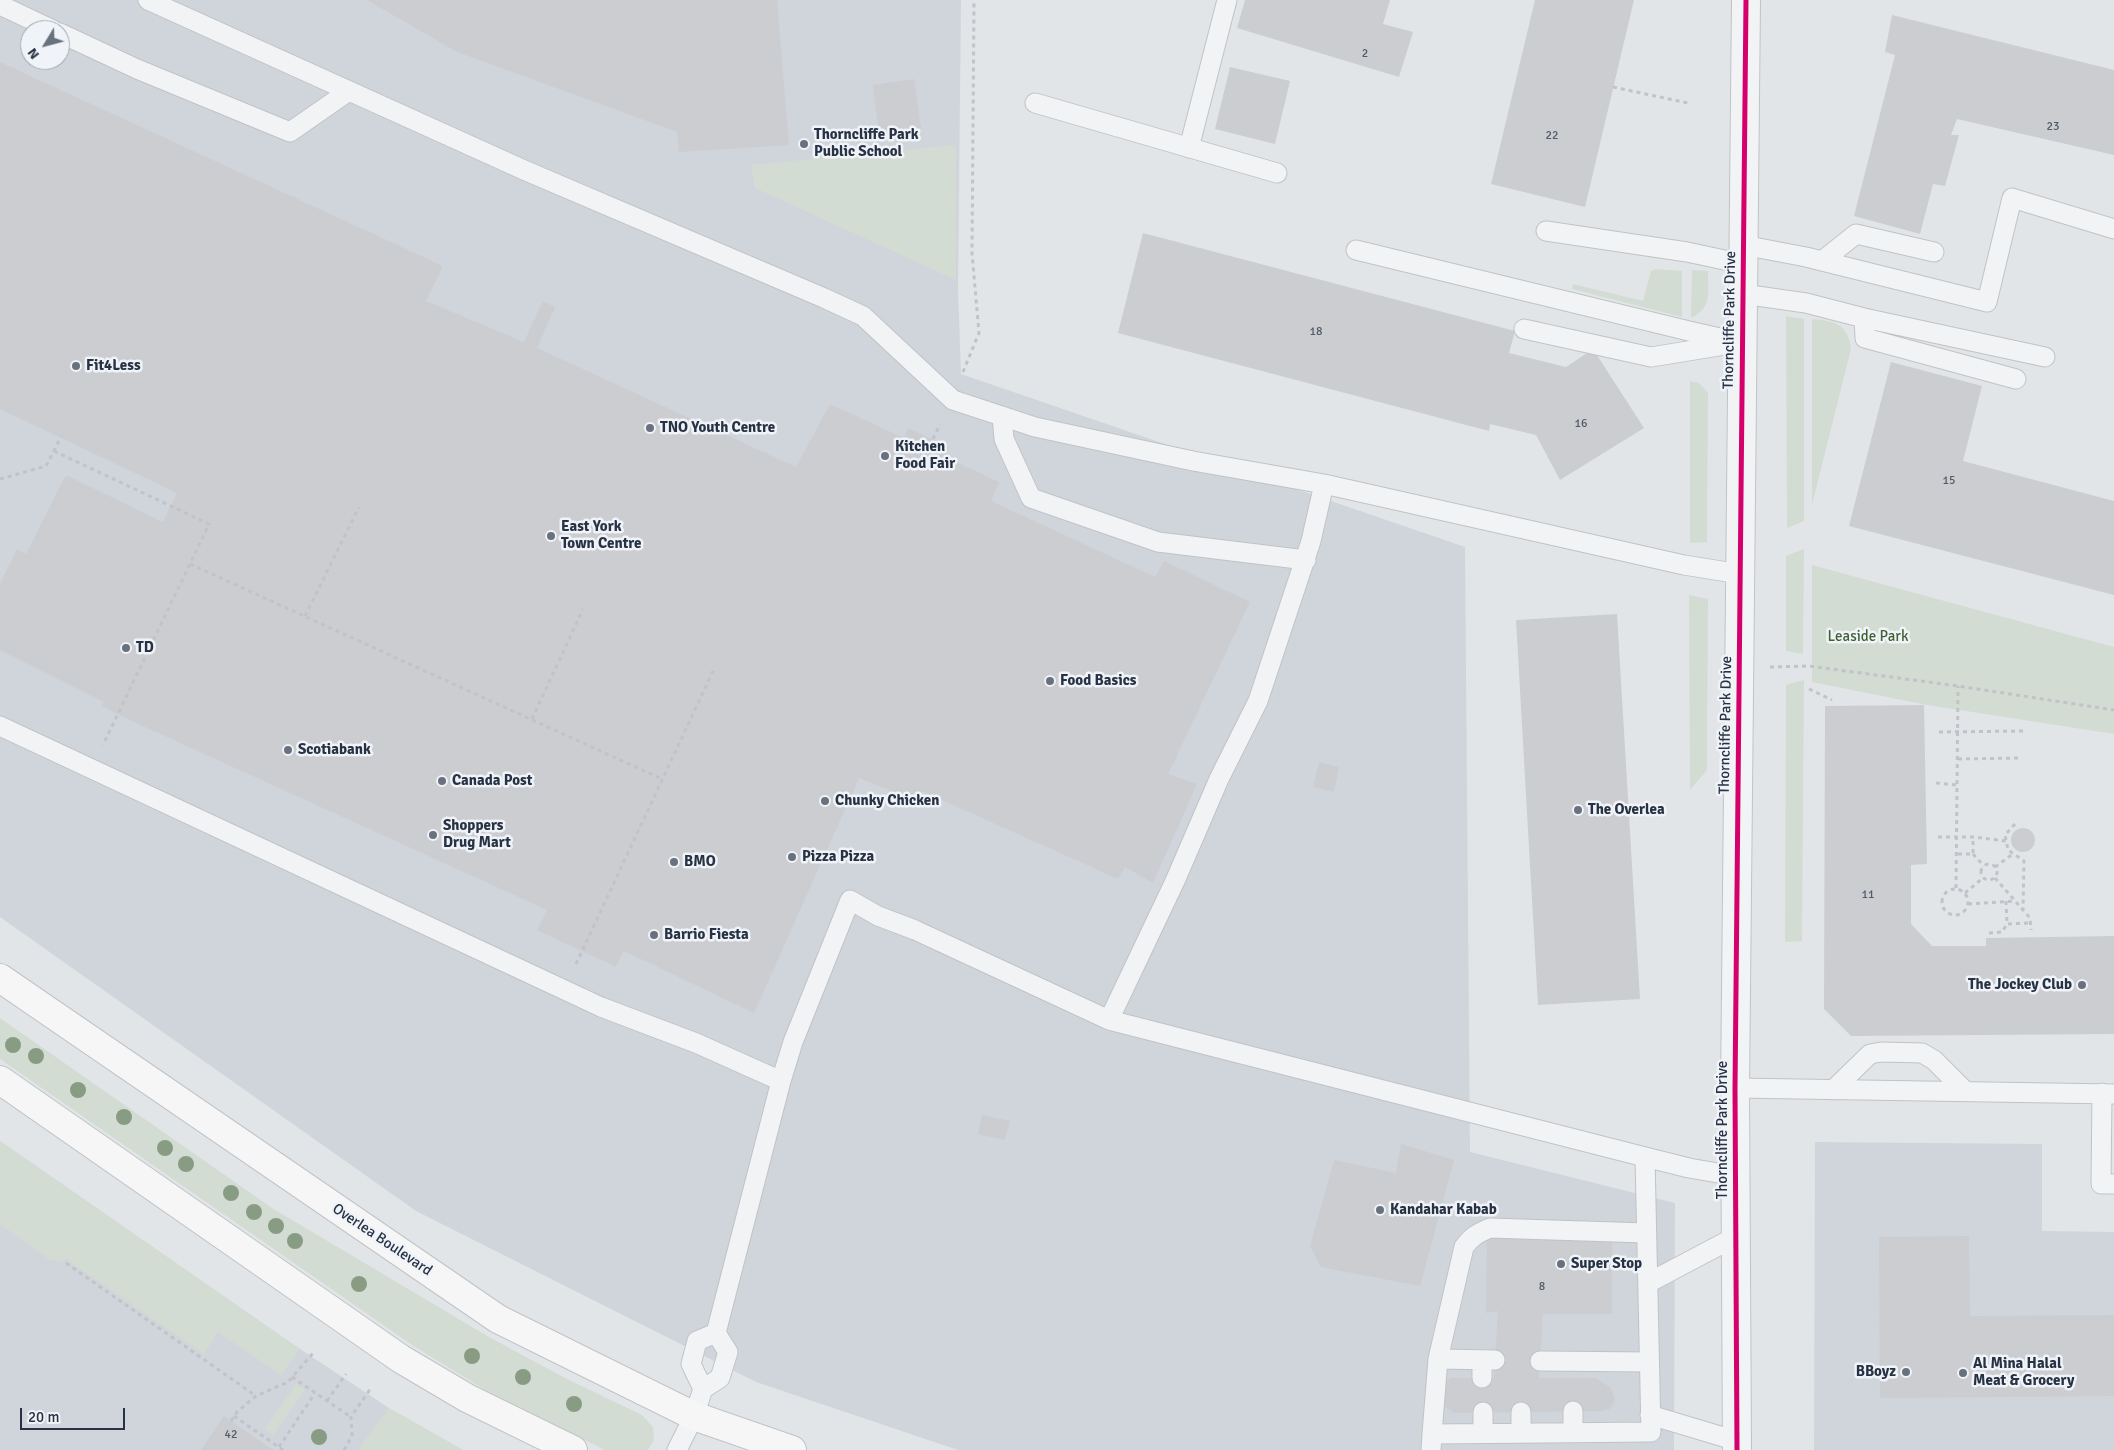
<!DOCTYPE html>
<html>
<head>
<meta charset="utf-8">
<style>
  body { margin:0 }
  #map { position:relative; width:2114px; height:1450px; overflow:hidden; background:#e2e5e8; font-family:Signika,sans-serif }
  canvas { display:block }
  .north { position:absolute; left:20px; top:20px; width:50px; height:50px; box-sizing:border-box; background:#f0f3f8; border:1px solid #a0a6b0; border-radius:50%; rotate:233deg; font-size:14px; font-weight:700; line-height:20px; text-align:center; color:#273344 }
  .north::after { content:''; display:block; margin:auto; width:18px; height:22px; background:#68717d; clip-path:polygon(50% 0,100% 100%,50% 72%,0 100%) }
  .scale { position:absolute; left:20px; top:1408px; width:105px; height:22px; box-sizing:border-box; border:2px solid #273344; border-top:0; padding-left:6px; font-size:15px; line-height:18px; white-space:nowrap; color:#273344; -webkit-text-stroke:4px #f0f3f8; paint-order:stroke }
</style>
</head>
<body>
<div id="map">
<canvas width="2114" height="1450"></canvas>
<div class="north">N</div>
<div class="scale">20 m</div>
</div>
<script>
const c = document.querySelector('canvas').getContext('2d');
c.lineJoin = 'round';
function fillPath(path, color) { c.fillStyle = color; c.fill(path, 'evenodd'); }
function stroke(path, color, width, dash) { c.strokeStyle = color; c.lineWidth = width; c.lineCap = dash ? 'butt' : 'round'; c.setLineDash(dash || []); c.stroke(path); }
function write(font, color, halo, rows, align = 'center') {
  c.font = font + ' Signika,sans-serif'; c.lineWidth = 5; c.setLineDash([]); c.textBaseline = 'middle'; c.strokeStyle = halo; c.fillStyle = color; for (const [text, x, y, turn = 0] of rows) {
    c.save(); c.translate(x, y); c.rotate((+turn || 0) * Math.PI / 180); c.textAlign = isNaN(turn) ? turn : align; if (halo) c.strokeText(text, 0, 0); c.fillText(text, 0, 0); c.restore();
  }
}
fillPath(new Path2D(`
  M0 0H961L958 288 961 374 1465 547 1470 1152 1675 1203 1674 1450H958L756 1382 416 1211 0 917ZM30 30H60V60H30Z
  M0 1141 300 1349 389 1408 463 1450H0Z
  M1815 1142 2042 1144V1231L2114 1232V1450H1814Z`), '#d0d5dc');
fillPath(new Path2D(`
  M956 145V280L755 188 751 165Z
  M1656 269 1682 271V317L1572 289 1573 284 1643 301 1651 271Z
  M1692 270 1708 271C1708 292 1713 307 1691 318Z
  M1786 316 1804 319V521L1787 528Z
  M1812 319C1835 321 1848 324 1851 349L1812 505Z
  M1690 381 1699 383 1708 393 1707 542 1690 543Z
  M1804 549 1803 654 1786 651V556Z
  M1812 565 2114 647V734L1927 705 1812 682Z
  M1689 595 1708 599 1707 770 1690 790Z
  M1804 680 1802 941 1785 942 1786 685Z
  M0 1018 272 1208 489 1337 567 1379 642 1415 653 1427 654 1440 648 1450H605L487 1391 412 1345 0 1059Z
  M0 1141 300 1349 281 1375 218 1332 204 1354 66 1259 61 1262 50 1260 0 1224Z
  M296 1384 305 1390 273 1435 265 1429Z
  M389 1408 463 1450H358Z`), '#d3dcd2');
fillPath(new Path2D(`
  M367 0H777L789 145 679 152 677 132 457 52Z
  M1245 0H1390L1383 24 1413 32 1399 77 1237 28Z
  M1535 0H1634L1585 207 1491 184Z
  M1892 15 2114 70V155L1957 119 1951 135H1959L1945 186 1933 184 1920 234 1854 216 1895 55 1885 52Z
  M0 62 443 266 426 301 524 342 543 301 555 307 537 348 796 467 830 404 904 438 908 428 949 447 945 457 999 482 991 501 1155 577 1164 561 1250 602 1168 774 1197 784 1153 883 1125 867 1118 879 922 791 917 802 859 778 754 1013 624 951 616 967 537 930 547 910 145 727 101 706 104 702 0 650V584L17 549 26 554 66 475 163 522 177 493 0 409Z
  M1230 67 1290 81 1275 144 1215 129Z
  M914 79 921 128 879 134 873 85Z
  M1143 233 1515 331 1509 353 1566 367 1593 349 1644 428 1560 480 1536 435 1490 424 1489 431 1118 333Z
  M1891 362 1982 386 1963 461 2114 501V595L1849 526Z
  M1617 614 1640 999 1538 1005 1516 620Z
  M1924 705 1927 864 1911 865V924L1932 946H1986V938L2114 936V1034L1851 1036 1824 1009 1825 706Z
  M1319 762 1339 767 1334 792 1313 787Z
  M2011 840a12 12 0 1 1 24 0a12 12 0 1 1-24 0Z
  M982 1115 1010 1121 1005 1140 978 1134Z
  M1401 1144 1454 1160 1420 1286 1321 1267 1310 1246 1334 1160 1396 1173Z
  M1487 1235 1612 1237V1314H1543L1539 1378H1596L1611 1388 1615 1399 1610 1409 1602 1411 1454 1413 1445 1407 1440 1396 1442 1384 1451 1378H1494L1498 1311 1486 1313Z
  M1969 1236 1970 1316 2114 1315V1396L1880 1398 1879 1237Z
  M224 1416 231 1421 273 1450H201Z`), '#cbcdd1');
const service = new Path2D(`
  M148 0 524 170 824 298 863 316 953 400 1035 427 1193 461 1324 484 1684 565 1740 574
  M0 5 53 30
  M60 33 137 69 290 132 349 91
  M1035 103 1277 173
  M1189 148 1227 0
  M1546 231 1687 252 1743 264
  M1743 245 1806 257 1987 302 2012 198 2114 229
  M1356 250 1689 331 1742 343
  M1822 261 1856 234 1934 252
  M1743 294 1806 303 1864 318 1865 338 2016 379
  M1864 318 2045 357
  M1524 329 1651 357 1731 344
  M1002 416 1004 439 1031 498 1158 542 1306 560
  M0 726 601 1007 696 1043 781 1081
  M1109 1020 1175 881 1219 779 1258 701 1311 541 1324 484
  M1735 1088 2114 1094
  M1833 1090 1870 1054 1881 1052 1922 1053 1934 1060 1965 1091
  M2102 1093 2101 1184H2114
  M1648 1283 1735 1237
  M1438 1359 1464 1247C1471 1237 1478 1233 1490 1228L1646 1233
  M1482 1360V1378
  M1540 1361 1648 1362
  M703 1389 691 1364 697 1341 716 1333
  M1521 1412V1433
  M1650 1415 1737 1441
  M1573 1432V1411
  M1483 1433V1412
  M1432 1434 1438 1359 1495 1360
  M677 1450 694 1416 703 1389 720 1378 728 1352 716 1333 781 1081 793 1042 850 900 878 916 915 930 1109 1020 1645 1157 1689 1168 1735 1176
  M1431 1450 1432 1434 1651 1432 1645 1157`);
const tertiary = new Path2D(`
  M1737 1450 1735 1088 1746 0`);
const secondary = new Path2D(`
  M0 978 498 1319 694 1416 792 1450
  M0 1080 401 1359 467 1398 573 1450`);
stroke(service, '#c0c3c6', 21);
stroke(tertiary, '#c0c3c6', 30);
stroke(secondary, '#c0c3c6', 30);
stroke(new Path2D(`
  M1613 87 1688 103
  M963 372 979 333 972 253 974 0
  M933 439 940 424
  M54 451 209 524 103 745
  M0 479 46 466 61 437
  M190 564 662 779
  M305 616 359 507
  M1770 667 1809 666 1958 686 2114 710
  M1809 689 1832 700
  M532 719 583 609
  M1939 732 2026 731
  M1958 759 2022 758
  M1936 783 1957 785
  M2015 824 2005 835 2008 850 2024 861 2023 909
  M1938 837H1973L2006 841
  M1958 854H1973V837
  M1973 854 1984 866
  M1981 872a8 8 0 1 1 16 0a8 8 0 1 1-16 0Z
  M1995 867 2013 854
  M1995 878 2030 918 2031 930
  M1956 888 1958 686
  M1942 902a13 13 0 1 1 26 0a13 13 0 1 1-26 0Z
  M1965 893 1983 878
  M2006 901 2007 924 2030 923
  M1968 904 2015 901
  M1989 933 2002 932 2007 924
  M576 964 714 669
  M66 1263 256 1396
  M292 1377 351 1417
  M327 1401 346 1374
  M234 1416 283 1450
  M231 1421 237 1412 256 1396 288 1382 314 1352
  M279 1447 315 1393
  M344 1450 352 1436 351 1417 371 1388`), '#c1c3c8', 3, [4, 4]);
stroke(service, '#f2f3f4', 19);
stroke(tertiary, '#f2f3f4', 28);
stroke(secondary, '#f6f6f7', 28);
stroke(new Path2D(`
  M1737 1450 1735 1088 1746 0`), '#d6006c', 5);
c.fillStyle = '#889c84';
for (const [x, y] of [
  [13,1045],
  [36,1056],
  [78,1090],
  [124,1117],
  [165,1148],
  [186,1164],
  [231,1193],
  [254,1212],
  [276,1226],
  [295,1241],
  [359,1284],
  [472,1356],
  [523,1377],
  [574,1404],
  [319,1437]
]) { c.beginPath(); c.arc(x, y, 8, 0, 2 * Math.PI); c.fill(); }
for (const [x, y, r, color] of [
  [804,144,5,"#68717d"],
  [76,366,5,"#68717d"],
  [650,428,5,"#68717d"],
  [885,456,5,"#68717d"],
  [551,536,5,"#68717d"],
  [126,648,5,"#68717d"],
  [1050,681,5,"#68717d"],
  [288,750,5,"#68717d"],
  [442,781,5,"#68717d"],
  [825,801,5,"#68717d"],
  [1578,810,5,"#68717d"],
  [433,835,5,"#68717d"],
  [792,857,5,"#68717d"],
  [674,862,5,"#68717d"],
  [654,935,5,"#68717d"],
  [2082,985,5,"#68717d"],
  [1380,1210,5,"#68717d"],
  [1561,1264,5,"#68717d"],
  [1906,1372,5,"#68717d"],
  [1963,1373,5,"#68717d"]
]) { const dot = new Path2D(); dot.arc(x, y, r, 0, 2 * Math.PI); c.fillStyle = color; c.fill(dot); stroke(dot, '#f0f3f8', 2); }
write('12px', '#515a68', null, [
  ["2",1365,54],
  ["23",2053,127],
  ["22",1552,136],
  ["18",1316,332],
  ["16",1581,424],
  ["15",1949,481],
  ["11",1868,895],
  ["8",1542,1287],
  ["42",231,1435]
]);
write('bold 15px', '#273344', '#f0f3f8', [
  ["Thorncliffe Park",814,135],
  ["Public School",814,152],
  ["Fit4Less",86,366],
  ["TNO Youth Centre",660,428],
  ["Kitchen",895,447],
  ["Food Fair",895,464],
  ["East York",561,527],
  ["Town Centre",561,544],
  ["TD",136,648],
  ["Food Basics",1060,681],
  ["Scotiabank",298,750],
  ["Canada Post",452,781],
  ["Chunky Chicken",835,801],
  ["The Overlea",1588,810],
  ["Shoppers",443,826],
  ["Drug Mart",443,843],
  ["Pizza Pizza",802,857],
  ["BMO",684,862],
  ["Barrio Fiesta",664,935],
  ["The Jockey Club",2072,985,"right"],
  ["Kandahar Kabab",1390,1210],
  ["Super Stop",1571,1264],
  ["Al Mina Halal",1973,1364],
  ["Meat & Grocery",1973,1381],
  ["BBoyz",1896,1372,"right"]
], 'left');
write('15px', '#273344', '#f0f3f8', [
  ["Thorncliffe Park Drive",1730,320,-89],
  ["Thorncliffe Park Drive",1726,725,-89],
  ["Thorncliffe Park Drive",1723,1130,-90],
  ["Overlea Boulevard",382,1240,34]
]);
write('15px', '#3e6133', '#f0f3f8', [
  ["Leaside Park",1868,637]
]);
</script>
</body>
</html>
